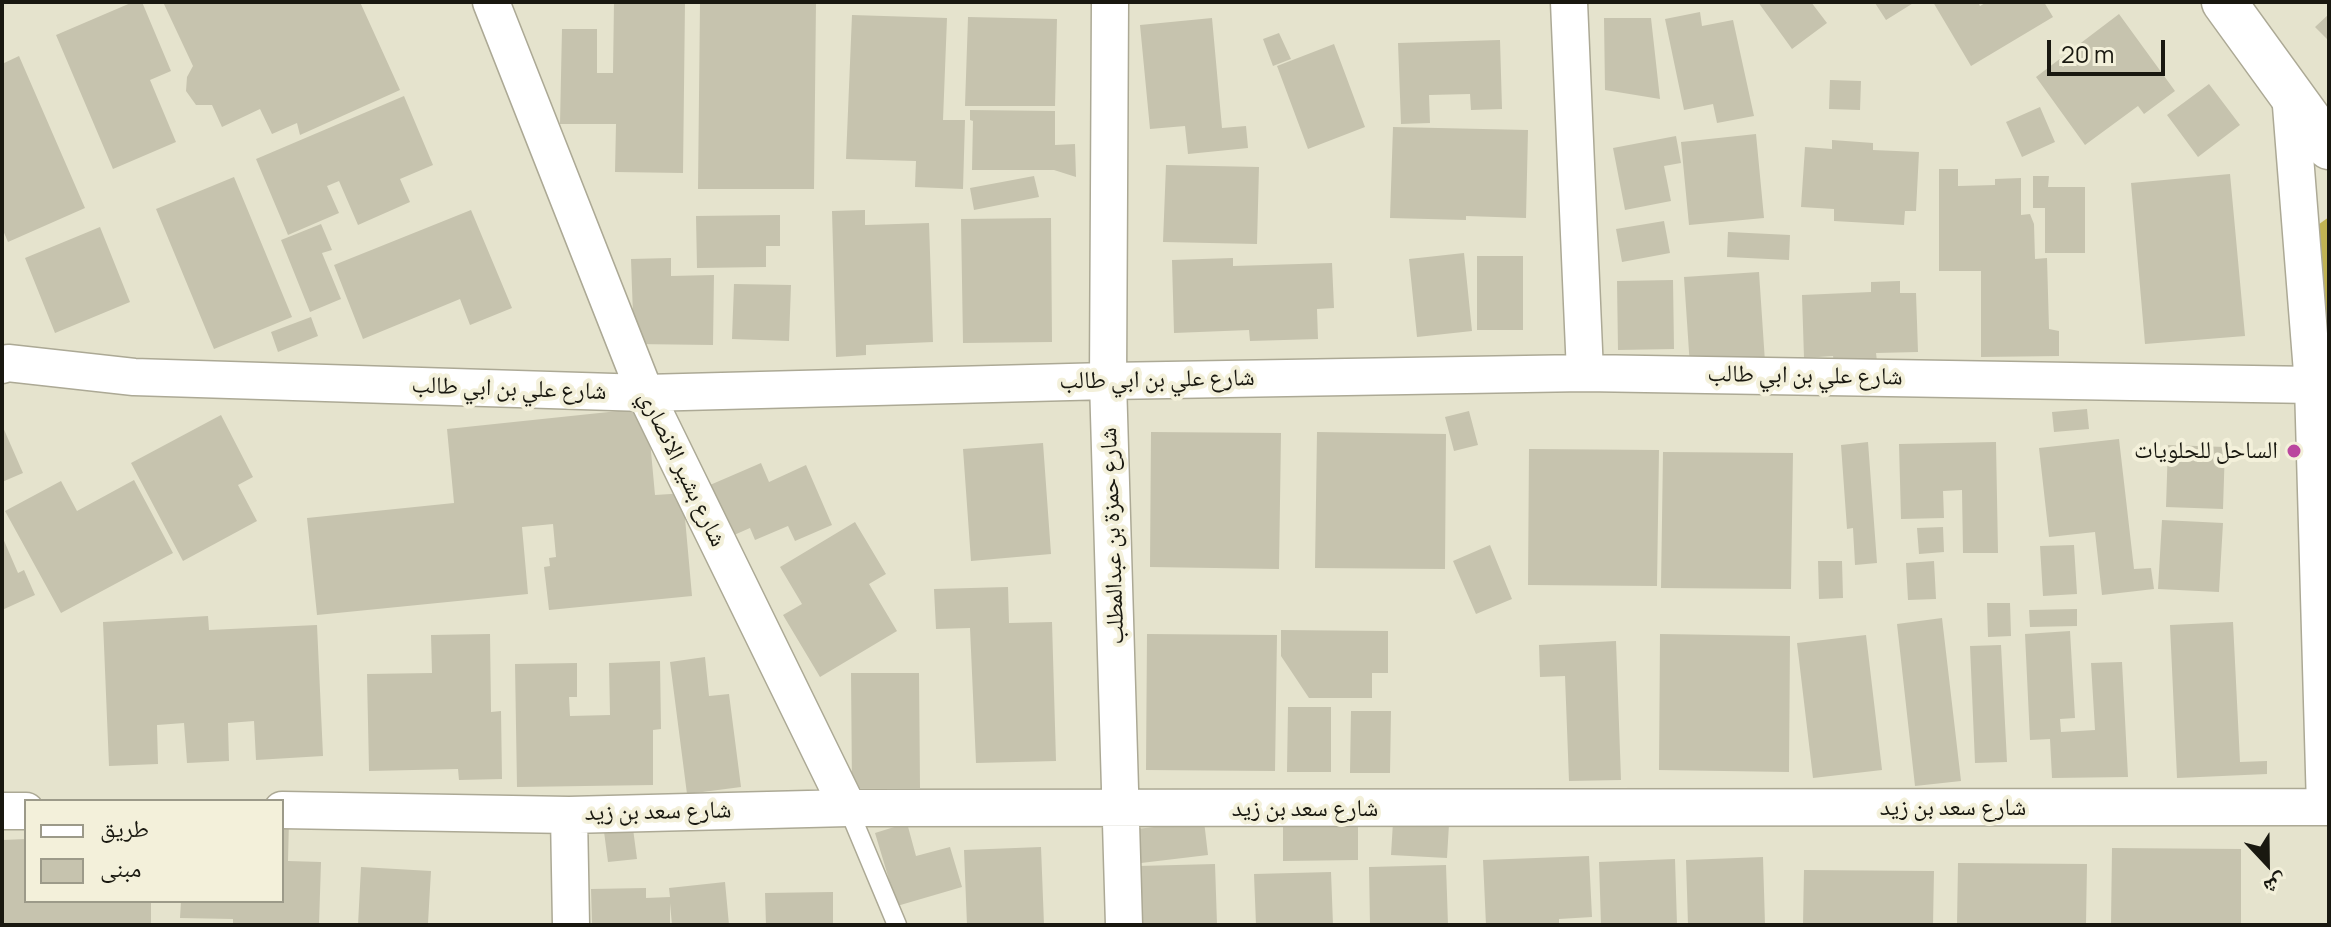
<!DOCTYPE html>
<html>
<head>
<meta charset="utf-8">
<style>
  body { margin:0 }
  #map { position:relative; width:2331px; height:927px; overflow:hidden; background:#e5e3cd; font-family:Manrope,"Noto Naskh Arabic",sans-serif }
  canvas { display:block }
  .frame { position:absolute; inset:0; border:4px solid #191810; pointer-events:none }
  .legend { position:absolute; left:24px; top:799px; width:260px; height:104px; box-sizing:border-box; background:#f3f0da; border:2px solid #9c9a89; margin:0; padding:10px 14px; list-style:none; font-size:24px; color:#191810 }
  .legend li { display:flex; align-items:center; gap:16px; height:40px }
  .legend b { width:40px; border:2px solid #9c9a89 }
  .north { position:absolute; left:2227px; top:823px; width:80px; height:80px; -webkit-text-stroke:6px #f3f0da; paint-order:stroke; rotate:158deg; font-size:22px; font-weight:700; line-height:32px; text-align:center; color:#191810 }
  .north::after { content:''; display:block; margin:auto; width:28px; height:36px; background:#191810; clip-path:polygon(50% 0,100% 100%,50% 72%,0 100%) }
  .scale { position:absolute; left:2047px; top:40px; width:118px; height:36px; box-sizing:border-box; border:4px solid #191810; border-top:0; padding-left:10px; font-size:24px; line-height:28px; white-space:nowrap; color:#191810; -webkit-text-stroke:6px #f3f0da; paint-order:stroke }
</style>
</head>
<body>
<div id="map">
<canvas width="2331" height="927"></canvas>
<div class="frame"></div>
<ul class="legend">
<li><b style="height:10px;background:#fff"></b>طريق</li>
<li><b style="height:22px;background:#c6c3ae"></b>مبنى</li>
</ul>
<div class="north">ش</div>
<div class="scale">20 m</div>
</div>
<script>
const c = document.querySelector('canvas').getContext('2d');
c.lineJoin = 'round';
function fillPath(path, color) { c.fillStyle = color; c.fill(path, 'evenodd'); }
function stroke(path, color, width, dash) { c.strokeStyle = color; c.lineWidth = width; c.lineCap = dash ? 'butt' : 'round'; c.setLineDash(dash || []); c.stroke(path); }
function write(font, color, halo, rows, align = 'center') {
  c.font = font + ' Manrope,"Noto Naskh Arabic",sans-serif'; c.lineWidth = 8; c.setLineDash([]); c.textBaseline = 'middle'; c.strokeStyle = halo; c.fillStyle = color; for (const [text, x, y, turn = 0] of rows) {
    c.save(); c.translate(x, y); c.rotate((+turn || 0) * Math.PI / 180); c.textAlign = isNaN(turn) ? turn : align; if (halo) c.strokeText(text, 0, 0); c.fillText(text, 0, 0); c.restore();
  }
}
fillPath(new Path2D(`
  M2329 217V372L2315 227Z`), '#c1b353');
fillPath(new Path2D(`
  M133 2H142L171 71 150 80 176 142 113 169 56 35Z
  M163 2H360L400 90 300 135 297 123 272 134 260 109 222 127 212 105H196L186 91 187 77 193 66Z
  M614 2H685L683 173 615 172 616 124H560L562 29H597V73H613Z
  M700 2H816L814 189H698Z
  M1758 2H1811L1827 23 1792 49Z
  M1877 2H1915L1886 20 1875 3Z
  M1933 2H1978L1980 6 1987 2H2044L2053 17 1971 66Z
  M1700 12 1702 26 1733 20 1754 116 1717 123 1713 104 1684 110 1665 19Z
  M2119 14 2175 91 2144 114 2138 106 2085 145 2036 77Z
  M2329 14V41L2315 27Z
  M852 15 947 18 943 120H965L963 189 915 187 916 161 846 159Z
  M968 17 1057 19 1055 106H965Z
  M1212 18 1222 128 1246 126 1248 148 1188 154 1185 126 1150 129 1140 25Z
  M1604 18H1651L1660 99 1605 90Z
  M1279 33 1291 59 1273 66 1263 39Z
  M1500 40 1502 109 1471 110 1470 94 1429 95 1430 123 1401 124 1398 43Z
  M1334 44 1365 127 1308 149 1277 66Z
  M19 56 85 208 8 242 2 228V64Z
  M1830 80 1861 81 1860 110 1829 109Z
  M2209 84 2240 125 2198 157 2167 115Z
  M404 96 433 165 400 179 410 202 358 225 339 181 327 186 339 213 288 235 256 159Z
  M2040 107 2055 142 2022 157 2006 122Z
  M970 110 1055 111V145L1075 144 1076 177 1054 170H972L973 121 970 120Z
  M1393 127 1528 130 1526 218 1466 216V220L1390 218Z
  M1756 134 1764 218 1689 225 1681 142Z
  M1676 136 1681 163 1664 166 1671 201 1625 210 1613 148Z
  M1832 140 1873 143V150L1919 152 1916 211H1905L1904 225 1834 221V209L1801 207 1805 147 1832 149Z
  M1166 165 1259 167 1257 244 1163 242Z
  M1939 169H1958V186L1995 185V179L2021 178V215L2030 214 2034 224 2035 259 2047 258 2049 329 2059 331V356L1981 357V271H1939Z
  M2230 174 2245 336 2145 344 2131 183Z
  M1034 176 1039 197 974 210 970 188Z
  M2033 176H2049L2048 187H2085V253H2045V208H2033Z
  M234 177 292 317 214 349 156 209Z
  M471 210 512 308 470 325 460 299 363 339 334 265Z
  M865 210V225L929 223 933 342 866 345V355L836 357 832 211Z
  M780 215V246H766V267L697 268 696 216Z
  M1051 218 1052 342 963 343 961 219Z
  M1664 221 1670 253 1622 262 1616 229Z
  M321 224 332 250 322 253 341 299 310 312 281 240Z
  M100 227 130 302 55 333 25 258Z
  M1728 232 1790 235 1789 260 1727 257Z
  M1464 253 1472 331 1417 337 1409 259Z
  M1477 256H1523V330H1477Z
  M671 258V276L714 275 713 345 634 344 631 259Z
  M1233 258V266L1332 263 1334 308 1317 309 1318 339 1250 341 1249 330 1174 333 1172 260Z
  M1759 272 1765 362 1690 367 1684 277Z
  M1673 280 1674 349 1618 350 1617 281Z
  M1900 281V293H1916L1918 352 1876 353 1877 361 1834 363 1833 356 1804 358 1802 295 1871 292V282Z
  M734 284 791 285 789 341 732 339Z
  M311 317 318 336 278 352 271 332Z
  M647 408 655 495 686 493 689 518H685L692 596 549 610 544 567 550 566 549 558 556 557 553 524 522 527 528 594 317 615 307 518 454 503 447 429Z
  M2087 409 2089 429 2054 432 2052 412Z
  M1469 411 1478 445 1454 451 1445 417Z
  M221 415 253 477 238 485 257 521 183 561 131 463Z
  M2 425 23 473 2 482Z
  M1151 432 1281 433 1279 569 1150 567Z
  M1317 432 1446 434 1445 569 1315 568Z
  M2119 439 2134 569 2151 568 2154 589 2102 595 2095 532 2049 537 2039 448Z
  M1868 442 1877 563 1855 565 1853 528 1847 529 1841 445Z
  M1996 442 1998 553H1963L1962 490 1943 491 1944 518 1901 519 1899 444Z
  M1043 443 1051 554 971 561 963 449Z
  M2168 445 2225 447 2223 509 2166 507Z
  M1529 449 1659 450 1657 586 1528 585Z
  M1663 452 1793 453 1791 589 1661 588Z
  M761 463 769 482 806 465 832 525 795 541 788 526 755 540 750 528 725 539 703 488Z
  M134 480 173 553 61 613 5 511 61 481 77 511Z
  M2162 520 2223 523 2219 592 2158 589Z
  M855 522 886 574 869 584 897 631 820 677 783 615 802 604 780 567Z
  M1943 527 1944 552 1919 554 1917 528Z
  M2 536 18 573 24 570 35 595 2 610Z
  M1490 545 1512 599 1476 614 1453 561Z
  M2074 545 2077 594 2043 596 2040 546Z
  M1818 561H1842L1843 598 1819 599Z
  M1934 561 1936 599 1908 600 1906 563Z
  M1008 587 1009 623 1052 622 1056 761 976 763 970 628 936 629 934 589Z
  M1987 603H2010L2011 636 1988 637Z
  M2077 609V626L2030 627 2029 610Z
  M208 616 209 630 317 625 323 756 256 760 254 721 228 723 229 761 187 763 184 723 157 725 158 764 109 766 103 622Z
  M1942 618 1961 781 1915 786 1897 624Z
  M2233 622 2240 762 2267 761V774L2177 778 2170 625Z
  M1281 630 1388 631V673H1372V698H1309L1281 656Z
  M2070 631 2075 718 2060 719 2061 732 2095 730 2091 663 2122 662 2128 777 2052 778 2050 739 2030 740 2025 634Z
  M490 634 491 712 501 711 502 779 459 780 458 769 369 771 367 674 432 673 431 635Z
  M1147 634 1277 635 1275 771 1146 770Z
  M1660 634 1790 636 1789 772 1659 770Z
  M1866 635 1882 770 1813 778 1797 643Z
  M1616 641 1621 780 1569 781 1565 676 1540 677 1539 645Z
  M2001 645 2007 762 1975 763 1970 646Z
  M705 657 709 696 729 694 741 787 687 794 670 662Z
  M660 661 661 729 653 730V785L517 787 515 664 577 663V697H569L570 716 610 715 609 663Z
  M851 673H919L920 788H852Z
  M1288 707H1331V772H1287Z
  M1351 711H1391L1390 773H1350Z
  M282 819 289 820 288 861 321 862 319 925H233V919L180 918 181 901H282Z
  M632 821 637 859 608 862 603 824Z
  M1204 821 1208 855 1141 863 1137 829Z
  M1393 822 1449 824 1447 858 1391 855Z
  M907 823 916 856 950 847 962 887 897 906 875 833Z
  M1358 823V860L1283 861V824Z
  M26 839V901H151V925H2V840Z
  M1041 847 1044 925H967L964 850Z
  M2112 848 2241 849V925H2111Z
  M1589 856 1592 917 1559 919V925H1486L1483 860Z
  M1763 857 1765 925H1688L1686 860Z
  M1675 859 1677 925H1601L1599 862Z
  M1958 863 2087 864 2086 925H1957Z
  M1215 864 1217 925H1140L1138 866Z
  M1446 865 1448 925H1370L1369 867Z
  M361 867 431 871 428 923 358 925Z
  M1804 870 1934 871 1933 925H1803Z
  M1331 872 1333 925H1256L1254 874Z
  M725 882 729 925H672L670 903V925H592L591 889 646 888V898L670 897 669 888Z
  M833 892V925H766L765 893Z`), '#c6c3ae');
const service = new Path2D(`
  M848 808 897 925`);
const minor = new Path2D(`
  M491 2 645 393 848 808
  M1110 2 1108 381 1124 925
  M1569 2 1585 373
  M2290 93 2313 385 2325 807
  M2 365 8 363 134 377 645 393 1108 381 1585 373 2313 385
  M282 810 569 815 848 808 2329 807
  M2 811H26
  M569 815 571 925`);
const tertiary = new Path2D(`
  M2224 2 2329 147`);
stroke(service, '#aca995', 21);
stroke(minor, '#aca995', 39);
stroke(tertiary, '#aca995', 47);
stroke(service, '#fff', 18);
stroke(minor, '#fff', 36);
stroke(tertiary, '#fff', 44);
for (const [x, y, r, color] of [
  [2294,451,8,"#ba469f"]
]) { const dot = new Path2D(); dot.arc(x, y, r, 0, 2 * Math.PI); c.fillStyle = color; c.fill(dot); stroke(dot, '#f3f0da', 3); }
write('24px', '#191810', '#f3f0da', [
  ["شارع علي بن ابي طالب",1805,376,1],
  ["شارع علي بن ابي طالب",1157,380,-1],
  ["شارع علي بن ابي طالب",509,389,2],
  ["شارع بشير الانصاري",682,469,64],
  ["شارع حمزة بن عبدالمطلب",1113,536,-92],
  ["شارع سعد بن زيد",1953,808],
  ["شارع سعد بن زيد",1305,809],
  ["شارع سعد بن زيد",658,812,-1]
]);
write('24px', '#191810', '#f3f0da', [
  ["الساحل للحلويات",2278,451]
], 'right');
</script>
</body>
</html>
